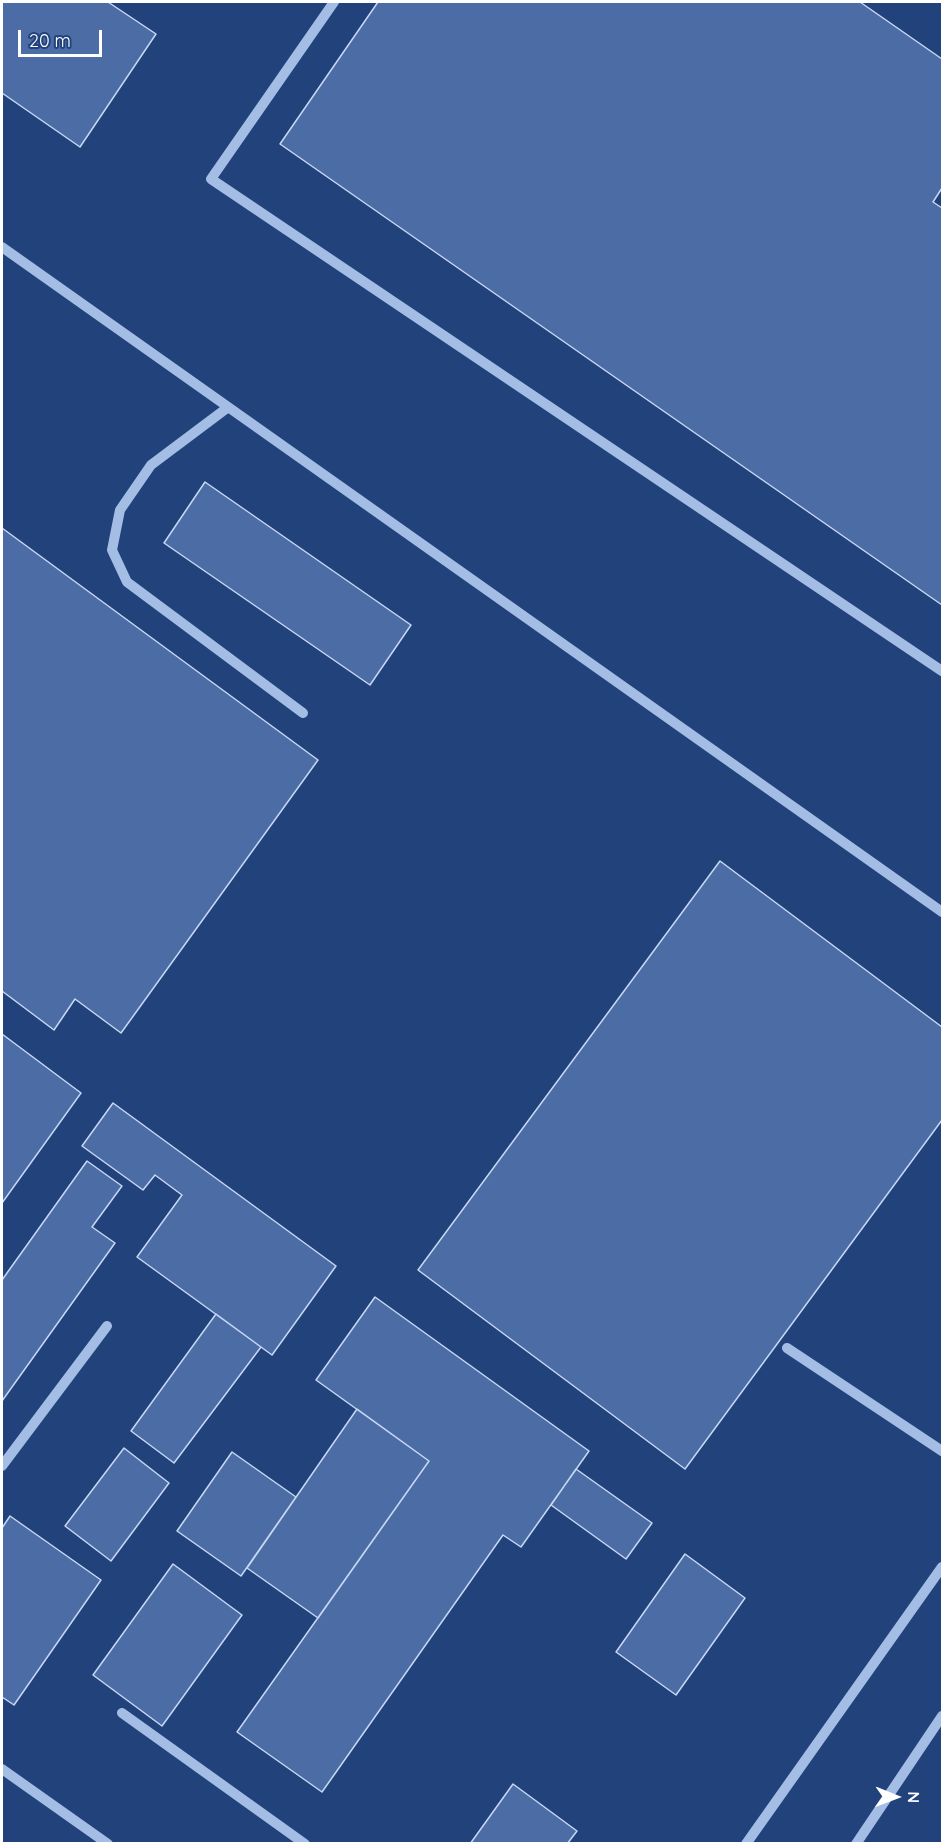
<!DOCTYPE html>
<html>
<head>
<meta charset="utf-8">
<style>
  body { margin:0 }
  #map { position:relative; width:944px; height:1845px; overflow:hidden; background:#22427b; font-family:Quicksand,sans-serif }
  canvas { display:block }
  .frame { position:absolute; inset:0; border:3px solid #fff; pointer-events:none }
  .north { position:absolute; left:866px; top:1767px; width:60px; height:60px; -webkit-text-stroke:4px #22427b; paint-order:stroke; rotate:91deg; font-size:16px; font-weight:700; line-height:24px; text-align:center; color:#fff }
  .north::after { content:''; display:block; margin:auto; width:21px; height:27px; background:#fff; clip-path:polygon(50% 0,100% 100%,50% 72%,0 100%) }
  .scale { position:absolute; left:18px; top:30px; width:84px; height:27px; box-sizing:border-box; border:3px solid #fff; border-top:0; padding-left:8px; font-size:18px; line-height:21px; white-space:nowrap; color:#fff; -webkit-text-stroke:4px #22427b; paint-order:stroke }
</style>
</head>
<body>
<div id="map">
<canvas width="944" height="1845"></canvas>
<div class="frame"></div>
<div class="north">N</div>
<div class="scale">20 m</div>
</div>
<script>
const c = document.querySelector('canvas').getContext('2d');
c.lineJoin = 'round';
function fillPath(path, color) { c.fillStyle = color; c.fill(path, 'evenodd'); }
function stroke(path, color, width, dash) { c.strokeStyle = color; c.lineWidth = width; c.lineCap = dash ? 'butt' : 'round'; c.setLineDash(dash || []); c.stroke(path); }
const building = new Path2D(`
  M2 2H108L156 34 80 147 2 93Z
  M378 2H860L942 59V188L933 202 942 208V605L280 144Z
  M205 482 411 625 370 685 164 543Z
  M2 528 318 760 121 1033 75 999 54 1030 2 991Z
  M720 861 942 1027V1120L685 1469 418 1270Z
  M2 1034 81 1093 2 1203Z
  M113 1103 336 1266 272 1355 137 1257 182 1195 155 1175 143 1190 82 1146Z
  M87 1161 122 1186 92 1227 115 1243 2 1401V1280Z
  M375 1297 589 1451 521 1547 503 1535 322 1792 237 1732 429 1461 316 1380Z
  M216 1314 261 1347 174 1463 131 1431Z
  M357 1409 429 1461 318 1618 247 1568Z
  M124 1448 169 1483 111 1561 65 1526Z
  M232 1452 296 1497 241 1576 177 1531Z
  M576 1469 652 1523 626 1559 551 1505Z
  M10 1516 101 1580 14 1705 2 1697V1528Z
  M685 1554 745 1598 676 1695 616 1652Z
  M173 1564 242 1615 162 1726 93 1675Z
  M513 1784 577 1831 567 1844H470Z`);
fillPath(building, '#4b6ca4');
stroke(building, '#c7d8f4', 1.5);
stroke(new Path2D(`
  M334 2 211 179 942 671
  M2 247 942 912
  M227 408 151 465 120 510 112 550 127 582 303 713
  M787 1348 942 1451
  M2 1466 107 1326
  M122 1713 305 1844
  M2 1769 108 1844
  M746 1844 942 1567
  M856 1844 942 1716`), '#a4bde5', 10);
</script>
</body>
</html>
